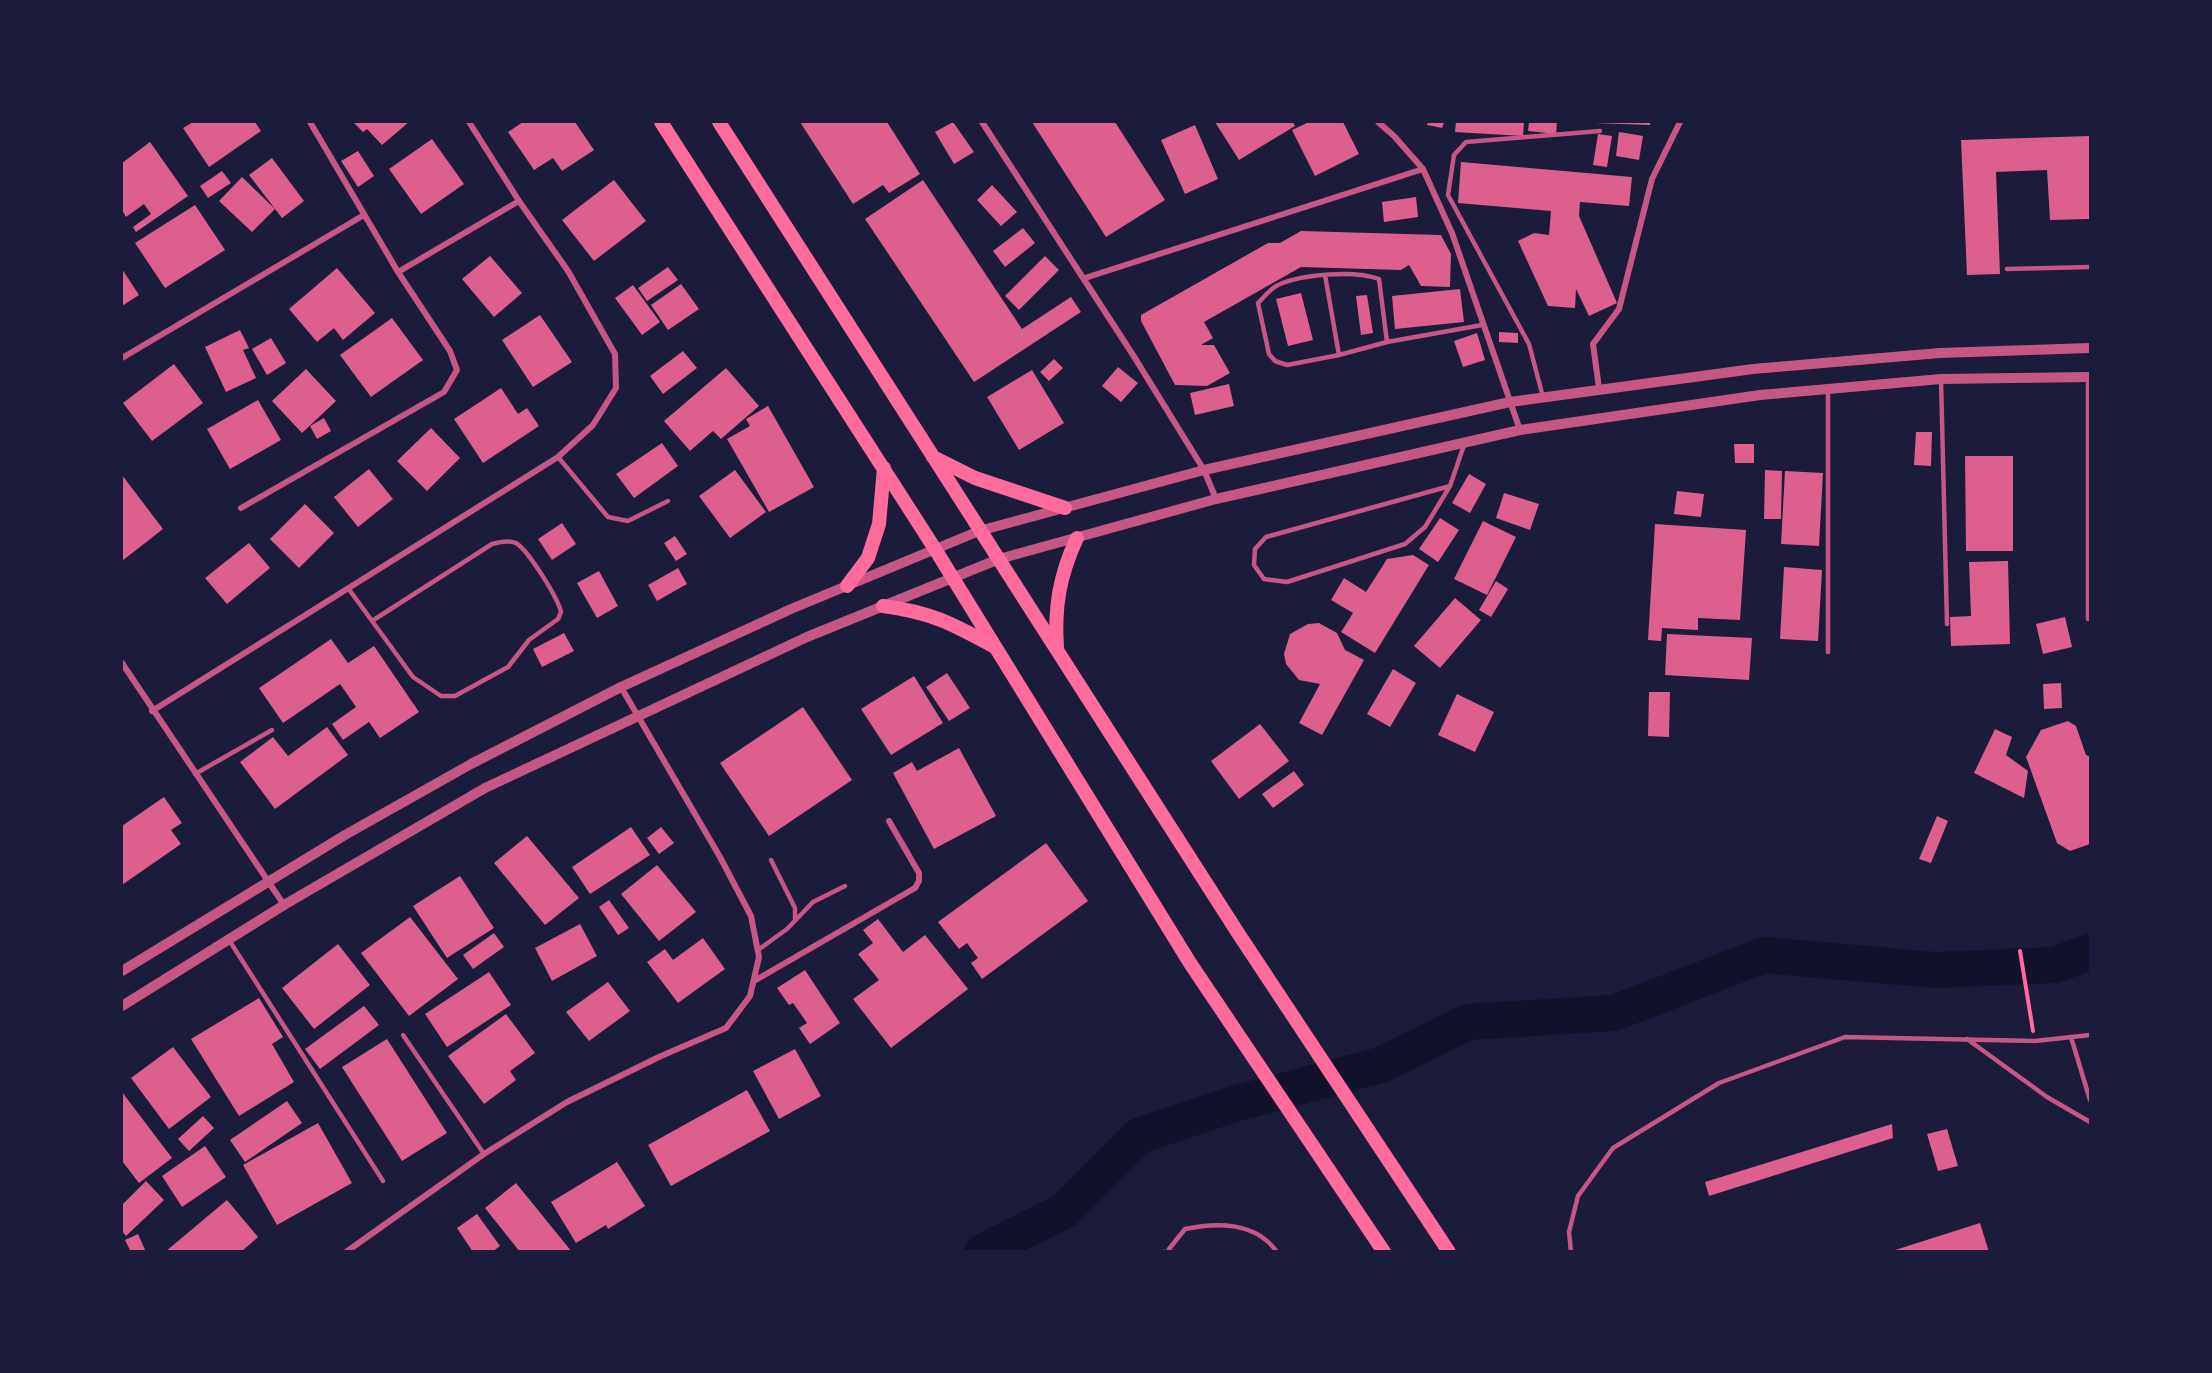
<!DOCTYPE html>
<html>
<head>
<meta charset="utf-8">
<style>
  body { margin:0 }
  #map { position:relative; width:2212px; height:1373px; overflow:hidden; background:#1b1b3a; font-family:Montserrat,sans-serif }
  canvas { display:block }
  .frame { position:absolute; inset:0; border:123px solid #1b1b3a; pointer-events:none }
</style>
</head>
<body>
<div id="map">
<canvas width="2212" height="1373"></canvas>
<div class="frame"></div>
</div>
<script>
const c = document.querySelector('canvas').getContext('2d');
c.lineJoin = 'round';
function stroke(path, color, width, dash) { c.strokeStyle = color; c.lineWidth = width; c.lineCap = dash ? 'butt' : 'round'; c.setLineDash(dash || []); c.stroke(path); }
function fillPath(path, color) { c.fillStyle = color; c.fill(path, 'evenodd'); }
stroke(new Path2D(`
  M982 1252 1064 1211 1139 1136 1234 1104 1381 1065 1468 1022 1614 1013 1764 955 1934 970 2054 965 2090 952`), '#12122b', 36);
fillPath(new Path2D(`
  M193 122H255L261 131 209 167 183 128Z
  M353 122H409L382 145 367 129 363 132Z
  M523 122H575L594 150 562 171 553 158 534 170 508 132Z
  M800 122H887L920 174 889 193 883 185 853 204Z
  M953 122 974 152 954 164 935 132Z
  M1032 122H1115L1165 200 1106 237Z
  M1215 122H1293L1295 126 1239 160Z
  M1309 122H1343L1359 154 1315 176 1292 130Z
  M1428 122H1444L1442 128 1427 125Z
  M1456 122H1524L1523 136 1455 132Z
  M1529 122H1557L1556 134 1528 131Z
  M1594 122H1650V125L1594 123Z
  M1195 125 1218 179 1185 194 1161 140Z
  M1619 132 1643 136 1639 160 1616 156Z
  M1598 134 1612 136 1607 167 1593 165Z
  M2090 136V219L2050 220 2047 170 1996 172 2000 274 1967 275 1961 140Z
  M432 139 464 184 421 214 389 169Z
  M150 142 188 196 136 232 133 227 151 214 144 204 126 217 122 210V163Z
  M358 151 374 176 358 187 341 161Z
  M272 158 304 201 282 218 249 175Z
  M1461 162 1632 177 1629 206 1580 202 1579 216 1617 303 1589 316 1576 289 1575 308 1548 306 1518 241 1534 233 1549 235 1551 211 1458 203Z
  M222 171 231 183 208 198 200 186Z
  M242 177 275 209 252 232 219 201Z
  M614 180 646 221 594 261 562 220Z
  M923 180 1022 329 1071 297 1081 312 974 382 865 219Z
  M992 185 1017 212 1001 226 977 200Z
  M1416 197 1418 217 1384 222 1382 202Z
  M195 205 225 250 165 288 135 243Z
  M1023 228 1035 243 1005 267 993 251Z
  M1301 231 1441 235 1451 254 1450 287 1421 286 1409 265 1401 270 1301 267 1204 322 1213 338 1201 345H1214L1230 373 1207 386 1175 385 1141 321V315L1268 243H1280Z
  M490 256 522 293 494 317 462 279Z
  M1045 256 1059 270 1019 310 1005 296Z
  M668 267 678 280 647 301 638 288Z
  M337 268 375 313 343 340 334 328 317 342 289 309Z
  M122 269 139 295 122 306Z
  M681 284 699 309 668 330 651 305Z
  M633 285 660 322 642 335 615 298Z
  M1460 289 1464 322 1395 329 1392 296Z
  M1301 293 1313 340 1288 346 1276 299Z
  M1367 295 1373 333 1361 335 1356 296Z
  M540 315 572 362 533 387 502 340Z
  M392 318 423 360 371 397 340 355Z
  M240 330 249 348 243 350 256 378 226 392 205 347Z
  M1499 332 1518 333V343L1499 342Z
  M1477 333 1485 360 1463 367 1454 341Z
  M271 338 286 363 267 375 252 349Z
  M683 351 697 368 663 394 650 376Z
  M1054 359 1063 368 1049 381 1040 372Z
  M174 364 203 403 152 441 123 403Z
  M1118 367 1138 383 1121 402 1102 386Z
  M726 368 759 406 721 439 713 431 690 451 664 421Z
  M306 369 336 401 302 433 272 401Z
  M1032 370 1064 423 1019 450 987 397Z
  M1229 384 1234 406 1195 415 1190 393Z
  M501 388 518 414 527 408 539 426 483 463 454 419Z
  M258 400 281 440 230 469 207 429Z
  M768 406 814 487 769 512 727 439 750 426 746 419Z
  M324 418 331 431 317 439 310 426Z
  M431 428 460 458 427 491 397 461Z
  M1916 432H1932L1931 466 1914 465Z
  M662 443 678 466 634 498 616 474Z
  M1734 444H1754V463H1735Z
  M1965 456H2013V551H1966Z
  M369 469 393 499 358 527 334 497Z
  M735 470 766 512 730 538 699 496Z
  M1765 470 1782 471 1781 519H1764Z
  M1785 471 1823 473 1819 546 1781 544Z
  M1469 474 1486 484 1470 513 1452 503Z
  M122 475 163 529 122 561Z
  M1677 491 1704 494 1701 517 1674 514Z
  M1504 493 1539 504 1530 530 1496 518Z
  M305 504 334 533 299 568 270 539Z
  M1440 518 1459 530 1438 562 1419 549Z
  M1483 521 1516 537 1487 595 1454 579Z
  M562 523 576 544 552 560 538 539Z
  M1655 524 1746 530 1740 620 1698 618V630L1662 628 1661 641 1648 640Z
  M675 536 687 554 676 561 664 543Z
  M249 543 270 568 227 604 205 578Z
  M1413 555 1429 565 1375 653 1341 632 1353 613 1331 600 1344 578 1366 592 1387 559Z
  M2008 561 2010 644 1951 646 1950 617 1971 616 1969 562Z
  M1784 567 1822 570 1818 641 1780 639Z
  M678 568 687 584 657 601 648 585Z
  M599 571 618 606 597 618 577 583Z
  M1496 581 1508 589 1491 617 1479 610Z
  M1455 598 1481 620 1440 668 1414 646Z
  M2065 617 2072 647 2043 654 2036 624Z
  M1319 623 1337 633 1345 650 1364 660 1322 735 1299 723 1320 684 1299 680 1286 664 1284 654 1290 634 1308 624Z
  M564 633 574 651 542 667 533 649Z
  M1667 634 1752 638 1749 680 1665 675Z
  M331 639 348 663 374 646 419 712 380 738 369 722 343 740 332 724 356 707 340 684 283 723 259 688Z
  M1393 669 1416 683 1390 727 1367 714Z
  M947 673 970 708 949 721 926 687Z
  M914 676 943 723 891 755 861 709Z
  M2061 683 2062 708 2044 709 2043 684Z
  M1649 692H1670L1669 737 1648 736Z
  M1457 694 1494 712 1475 752 1438 735Z
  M803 707 852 780 769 836 720 763Z
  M2068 721 2076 726 2086 755 2090 757V844L2070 851 2057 843 2026 757 2041 730Z
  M1260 724 1289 761 1239 799 1211 761Z
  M327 727 348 755 275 809 240 762 273 737 288 756Z
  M1995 729 2012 737 2006 755 2028 771 2024 798 1974 773Z
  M959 748 996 816 934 849 893 773 912 762 917 771Z
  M1294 771 1304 785 1273 808 1262 794Z
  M164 797 182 823 171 830 181 844 122 885V826Z
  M1937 816 1948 821 1931 863 1919 859Z
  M631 827 650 855 590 894 572 867Z
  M661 827 674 843 659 854 647 838Z
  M527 836 579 898 545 925 494 863Z
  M1046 843 1088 901 982 979 971 963 978 958 967 943 959 949 938 922Z
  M657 865 696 912 659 941 621 894Z
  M460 876 494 928 447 958 413 906Z
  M609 900 629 928 618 935 599 907Z
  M410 917 458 979 409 1016 361 953Z
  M878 919 903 952 925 935 968 989 891 1048 853 999 879 980 858 954 873 943 863 930Z
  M580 924 597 956 552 981 535 948Z
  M494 933 504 947 473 969 463 955Z
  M703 938 725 969 678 1003 647 962 665 949 673 960Z
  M338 944 370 985 314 1029 282 988Z
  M805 970 840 1023 810 1044 799 1028 807 1023 793 1003 789 1005 777 988Z
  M489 972 511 1005 447 1047 425 1014Z
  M608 982 630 1011 589 1041 566 1012Z
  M259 998 283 1037 272 1044 294 1082 239 1116 191 1039Z
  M364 1006 379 1025 320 1069 305 1049Z
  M506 1014 535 1053 510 1071 516 1080 484 1104 448 1056Z
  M387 1039 447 1133 402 1161 342 1067Z
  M173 1047 211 1097 169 1129 131 1078Z
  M795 1049 821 1096 779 1119 753 1071Z
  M747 1090 770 1131 671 1186 648 1145Z
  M122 1092 172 1158 139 1183 122 1161Z
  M287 1101 302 1123 245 1162 230 1140Z
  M203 1116 214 1128 189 1151 178 1139Z
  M318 1123 352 1183 277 1225 243 1165Z
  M1892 1124 1893 1138 1709 1196 1705 1182Z
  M1947 1129 1958 1166 1938 1171 1927 1134Z
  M205 1146 226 1177 182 1207 162 1176Z
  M617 1162 645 1206 608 1229 606 1225 576 1243 551 1202Z
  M146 1181 164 1200 126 1236 122 1231V1205Z
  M516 1183 572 1252H520L485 1208Z
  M227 1200 258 1237 241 1252H165Z
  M477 1214 500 1246 492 1252H473L457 1228Z
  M1980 1223 1989 1252H1892V1251Z
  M138 1234 146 1252H131L125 1240Z`), '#dd5f8e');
stroke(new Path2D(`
  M2020 951 2033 1031`), '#ff6b9d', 4);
stroke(new Path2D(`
  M2007 269 2090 267
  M1325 275 1339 355
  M1387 342 1379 279C1355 270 1302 274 1278 285 1271 288 1263 298 1258 303L1269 354 1275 361 1287 365 1339 355 1387 342 1482 325
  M1941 379 1947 624
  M1828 389V652
  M1543 397 1529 344 1448 195 1454 155 1466 142 1600 131
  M558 457 608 517 628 521 668 501
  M1450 486 1266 537 1255 549 1254 565 1264 579 1287 582 1405 544 1425 527 1450 486 1464 445
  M348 588 413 677 441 696H455L508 667 529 640 558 619 561 612C558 598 528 550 516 543 509 540 499 542 492 544L372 621
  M2088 619V377
  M195 774 272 730
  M771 860 795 908V919
  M229 940 383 1181
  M758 950 787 929 813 902 845 886
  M403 1035 484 1154
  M2071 1037 2090 1100
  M1967 1039 2047 1097 2090 1122
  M1169 1249 1185 1229C1217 1222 1256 1222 1277 1252
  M1163 1252H1177
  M1571 1252 1569 1232 1578 1196 1613 1148 1719 1083 1845 1037 2035 1041 2090 1035`), '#c65784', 4.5);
stroke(new Path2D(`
  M982 122 1133 355 1204 470 1216 499
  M1378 122 1394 136 1423 169 1452 233 1520 430
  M398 272 519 201
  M1085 278 1423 169
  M122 358 364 215
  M1599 388 1593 344 1619 309 1652 179 1680 122
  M241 508 444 392 457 370 450 351 398 272 310 122
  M122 663 284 905
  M152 711 558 457 593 425 616 388 615 354 568 271 519 201 469 122
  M754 981 915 888 919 881V873L889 821
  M346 1252 484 1154 567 1102 661 1056 726 1028 750 996 759 957 751 916 720 857 621 687`), '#c65784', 6);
stroke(new Path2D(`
  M122 971 345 835 471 764 621 687 791 609 979 531 1204 470 1510 402 1753 369 1940 353 2090 348
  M122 1006 284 905 485 788 807 637 999 559 1216 499 1520 430 1760 395 1941 379 2090 377`), '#c65784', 10);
stroke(new Path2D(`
  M661 122 935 549 1190 963 1384 1252
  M719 122 1238 933 1449 1252
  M933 457 975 478 1065 508
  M847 586 868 558 879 524 884 468
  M883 606C931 612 953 624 995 647
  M1057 647C1054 607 1060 574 1077 538`), '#ff6b9d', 14);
</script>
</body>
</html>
